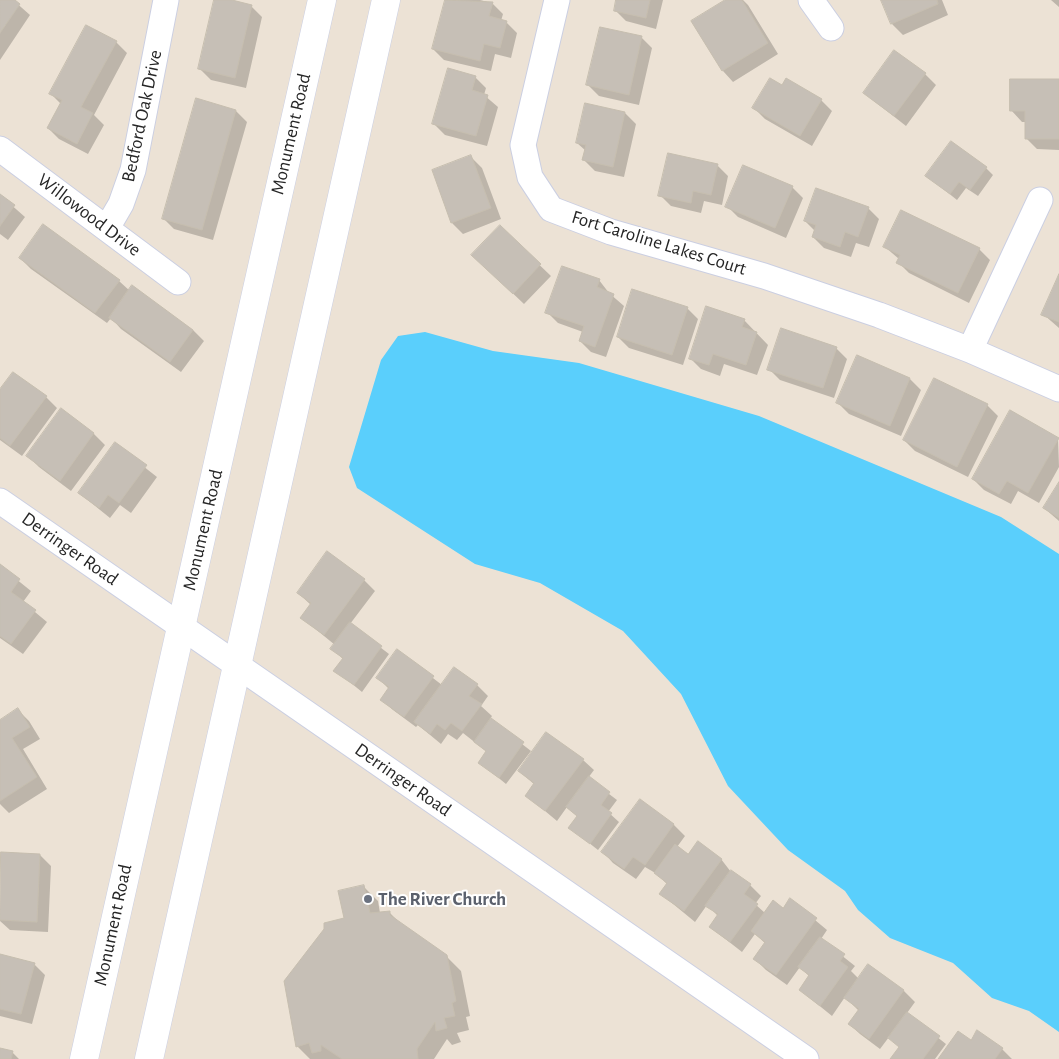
<!DOCTYPE html>
<html>
<head>
<meta charset="utf-8">
<style>
  body { margin:0 }
  canvas { display:block; background:#ece2d5 }
</style>
</head>
<body>
<canvas width="1059" height="1059"></canvas>
<script>
const c = document.querySelector('canvas').getContext('2d');
c.lineJoin = 'round';
function fillPath(path, color) { c.fillStyle = color; c.fill(path, 'evenodd'); }
function stroke(path, color, width, dash) { c.strokeStyle = color; c.lineWidth = width; c.lineCap = dash ? 'butt' : 'round'; c.setLineDash(dash || []); c.stroke(path); }
function write(font, color, halo, rows, align = 'center') {
  c.font = font + ' "Alegreya Sans",sans-serif'; c.lineWidth = 4; c.setLineDash([]); c.textBaseline = 'middle'; c.strokeStyle = halo; c.fillStyle = color; for (const [text, x, y, turn = 0] of rows) {
    c.save(); c.translate(x, y); c.rotate((+turn || 0) * Math.PI / 180); c.textAlign = isNaN(turn) ? turn : align; if (halo) c.strokeText(text, 0, 0); c.fillText(text, 0, 0); c.restore();
  }
}
fillPath(new Path2D(`
  M425 332 493 351 579 363 759 416 1001 517 1059 554V1032L1029 1011 992 998 953 963 890 938 858 910 845 891 788 850 728 786 681 694 623 631 540 583 475 564 357 488 349 467 381 360 398 336Z`), '#5acffc');
fillPath(new Path2D(`
  M0 0H13L30 15 0 60Z
  M216 0 251 6 262 17 246 88 211 80 200 69Z
  M446 0H480L492 3 503 14 501 21 506 22 517 33 511 58 495 54 491 71 444 60 433 49Z
  M618 0H663L656 29 626 21 615 10Z
  M727 0H743L748 5 778 54 733 82 723 71Z
  M882 0H942L948 15 903 35 892 24Z
  M1051 0H1059V7Z
  M641 37 652 48 639 105 599 96 588 85Z
  M116 42 127 53 94 115 104 125 88 154 59 139 48 128 61 104 51 94Z
  M925 74 936 85 906 126 864 93Z
  M475 77 486 88 484 95 498 107 487 146 445 135 434 124Z
  M1059 80V150L1037 149 1026 138V122H1022L1011 110Z
  M783 87 821 100 832 111 812 146 765 119 754 108Z
  M197 100 236 111 247 122 213 240 174 229 163 218Z
  M625 113 636 124 624 177 595 171 584 160 586 151 577 143Z
  M471 157 482 168 501 219 463 234 452 223 433 170Z
  M717 165 728 176 722 205 704 201 701 213 671 206 660 195Z
  M986 168 993 175 978 196 966 188 957 200 927 176Z
  M792 187 803 198 786 238 738 217 727 206Z
  M0 195 25 217 8 240 0 234Z
  M868 208 879 219 869 247 856 243 851 257 824 248 813 237 815 231 805 221Z
  M500 227 551 276 524 304 484 266Z
  M885 247 979 249 990 260 969 303 909 273 898 262 899 259Z
  M20 258 119 281 130 291 193 330 204 341 181 372 121 329 111 318 107 323 31 269Z
  M1059 277V328L1043 314Z
  M599 280 609 293 624 306 606 357 591 352 580 341 583 332 558 323 547 312Z
  M687 308 698 319 683 365 629 348 618 337Z
  M744 320 768 345 757 375 724 364 720 376 701 369 690 358Z
  M836 348 847 359 834 398 780 380 769 369Z
  M858 357 910 379 921 390 901 436 849 414 838 403Z
  M0 391 46 397 57 408 22 456 0 440Z
  M987 405 998 416 968 477 915 451 904 440Z
  M61 410 94 434 105 445 71 491 39 467 28 456Z
  M1058 439 1059 467 1039 503 1018 491 1011 504 984 490 973 479Z
  M115 444 157 477 131 513 120 505 110 518 79 493Z
  M1059 484V521L1044 508Z
  M0 566 31 591 23 602 47 622 23 654 0 638Z
  M364 580 375 591 350 624 389 654 362 692 335 670 343 659 332 649 335 645 302 618 311 605 298 593Z
  M398 651 442 685H477L488 696 481 706 492 716 490 719 531 751 506 784 479 762 487 752 463 733 457 740 448 734 441 744 418 725 416 727 393 710 382 700 389 689 378 678Z
  M18 710 29 721 40 739 23 749 47 789 9 813 0 804V721Z
  M583 760 594 770 588 778 617 800 608 812 619 822 598 850 570 828 578 817 567 807 557 821 527 796 535 785 519 771Z
  M640 800 674 825 685 836 677 847 689 855 721 859 731 872 750 885 761 896 755 904 765 913 784 910 791 900 827 930 821 939 855 966 851 971 859 979 869 965 904 991 915 1002 907 1013 946 1044 935 1059H892L904 1051 889 1037 880 1049 860 1034 849 1024 859 1011 845 997 832 1016 800 990 810 977 800 967 787 985 766 970 755 959 766 944 755 934 742 952 710 927 718 916 707 905 695 922 661 894 668 885 657 874 645 867 636 879 613 863 603 852Z
  M2 854 40 855 51 866 48 932 10 930 0 921Z
  M363 886 378 901 380 913 389 912 401 924 446 956 461 971 470 1016 466 1017 469 1030 457 1033 461 1042 452 1045 447 1039 434 1059H310L297 1046 345 919Z
  M0 955 34 964 45 975 32 1024 0 1016Z
  M971 1041 1002 1049 1012 1059H940Z
  M0 1049 12 1052 19 1059H0Z`), '#0003');
const building = new Path2D(`
  M0 0H15L20 4 0 33Z
  M214 0H232L252 5 235 78 198 69Z
  M445 0 493 2 489 16 507 21 500 48 484 44 480 61 432 49Z
  M616 0H650L646 18 614 11Z
  M725 0H742L768 43 722 71 691 21Z
  M881 0H937L938 4 891 24Z
  M86 25 117 41 81 107 93 113 77 144 47 128 62 100 49 94Z
  M600 27 642 36 629 95 586 85Z
  M894 50 926 73 894 116 863 93Z
  M448 68 476 76 472 90 488 95 476 136 432 124Z
  M770 78 782 85 786 78 822 99 800 136 752 108Z
  M1010 79H1059V139H1025V111H1010Z
  M196 98 236 110 202 230 162 219Z
  M585 103 625 112 613 167 582 160 586 145 576 143Z
  M951 141 987 167 970 190 959 182 950 194 925 176Z
  M668 153 718 164 711 195 693 191 691 203 658 196Z
  M471 155 491 208 451 223 432 170Z
  M743 165 793 186 775 228 725 207Z
  M816 188 869 207 858 237 845 232 840 247 812 237 816 225 804 221Z
  M0 194 15 205 0 226Z
  M901 210 980 248 958 293 896 263 900 255 883 247Z
  M43 224 120 280 95 313 19 258Z
  M500 225 541 264 513 294 471 255Z
  M562 266 600 279 597 287 614 294 595 347 579 341 584 326 545 313Z
  M1059 274V322L1041 315Z
  M132 285 193 330 170 362 109 318Z
  M632 289 688 307 672 355 617 337Z
  M706 306 745 319 742 327 757 332 746 365 713 354 709 365 689 359Z
  M781 328 837 347 823 388 767 370Z
  M857 355 910 378 890 426 836 403Z
  M13 372 47 396 10 446 0 438V389Z
  M934 378 988 404 957 467 903 440Z
  M61 408 94 433 60 481 26 456Z
  M1010 410 1059 438 1028 493 1007 481 999 494 972 479Z
  M115 442 147 465 119 503 108 495 99 508 78 493Z
  M1059 482V518L1043 508Z
  M327 551 365 579 324 635 300 618 311 603 297 593Z
  M0 564 20 579 11 592 36 610 11 644 0 636Z
  M350 622 382 646 354 685 333 671 343 658 330 649Z
  M397 649 434 676 404 717 380 700 389 687 376 678Z
  M454 667 478 684 469 696 482 704 462 731 451 723 445 730 437 724 430 734 414 722Z
  M18 708 30 727 12 738 37 777 0 801V720Z
  M491 718 524 742 499 778 478 763 486 751 474 742Z
  M546 732 584 759 545 811 525 796 534 783 518 771Z
  M589 776 610 792 601 805 612 813 590 844 568 828 577 816 566 807Z
  M640 799 674 824 645 865 633 857 624 869 601 852Z
  M698 841 722 859 684 911 659 894 667 883 654 873 675 844 688 854Z
  M1 852 40 854 37 922 0 920Z
  M731 870 751 884 744 894 758 904 730 942 709 927 718 914 705 906Z
  M364 885 370 913 390 911V915L447 955 456 1001 452 1003 455 1016 444 1018 447 1028 436 1031 435 1022 417 1049 418 1059H342L321 1045V1051L312 1053 309 1043 296 1047 284 981 324 929V923L344 918 338 891Z
  M790 898 817 918 776 975 753 959 765 942 751 931 773 900 783 908Z
  M820 937 845 954 840 961 848 967 820 1006 799 990 809 975 798 967Z
  M0 954 35 963 21 1014 0 1009Z
  M868 964 904 990 869 1039 848 1024 859 1009 844 998Z
  M907 1012 940 1036 923 1059H890L899 1047 888 1038Z
  M977 1030 1003 1048 995 1059H938L958 1031 971 1040Z
  M0 1048 13 1051 11 1059H0Z`);
fillPath(building, '#c6bfb6');
stroke(building, '#c6beaf', 1);
const minor = new Path2D(`
  M557 0 523 145 530 177 551 209 611 232 764 276 879 315 970 350 1059 389
  M811 0 831 28
  M0 149 178 282
  M107 228 121 204 133 170 166 0
  M970 350 1040 200
  M0 501 806 1059`);
const secondary = new Path2D(`
  M84 1059 322 0
  M149 1059 386 0`);
stroke(minor, '#cbcfe2', 27);
stroke(secondary, '#cbcfe2', 29);
stroke(minor, '#fff', 25);
stroke(secondary, '#fff', 28);
for (const [x, y, r, color] of [
  [368,899,5,"#6b7280"]
]) { const dot = new Path2D(); dot.arc(x, y, r, 0, 2 * Math.PI); c.fillStyle = color; c.fill(dot); stroke(dot, '#fff', 2); }
write('19px', '#262626', '#fff', [
  ["Bedford Oak Drive",142,116,-78],
  ["Monument Road",291,134,-77],
  ["Willowood Drive",89,215,37],
  ["Fort Caroline Lakes Court",659,243,17],
  ["Monument Road",203,530,-77],
  ["Derringer Road",70,549,35],
  ["Derringer Road",403,780,35],
  ["Monument Road",113,925,-78]
]);
write('bold 19px', '#5b616d', '#fff', [
  ["The River Church",378,899]
], 'left');
</script>
</body>
</html>
